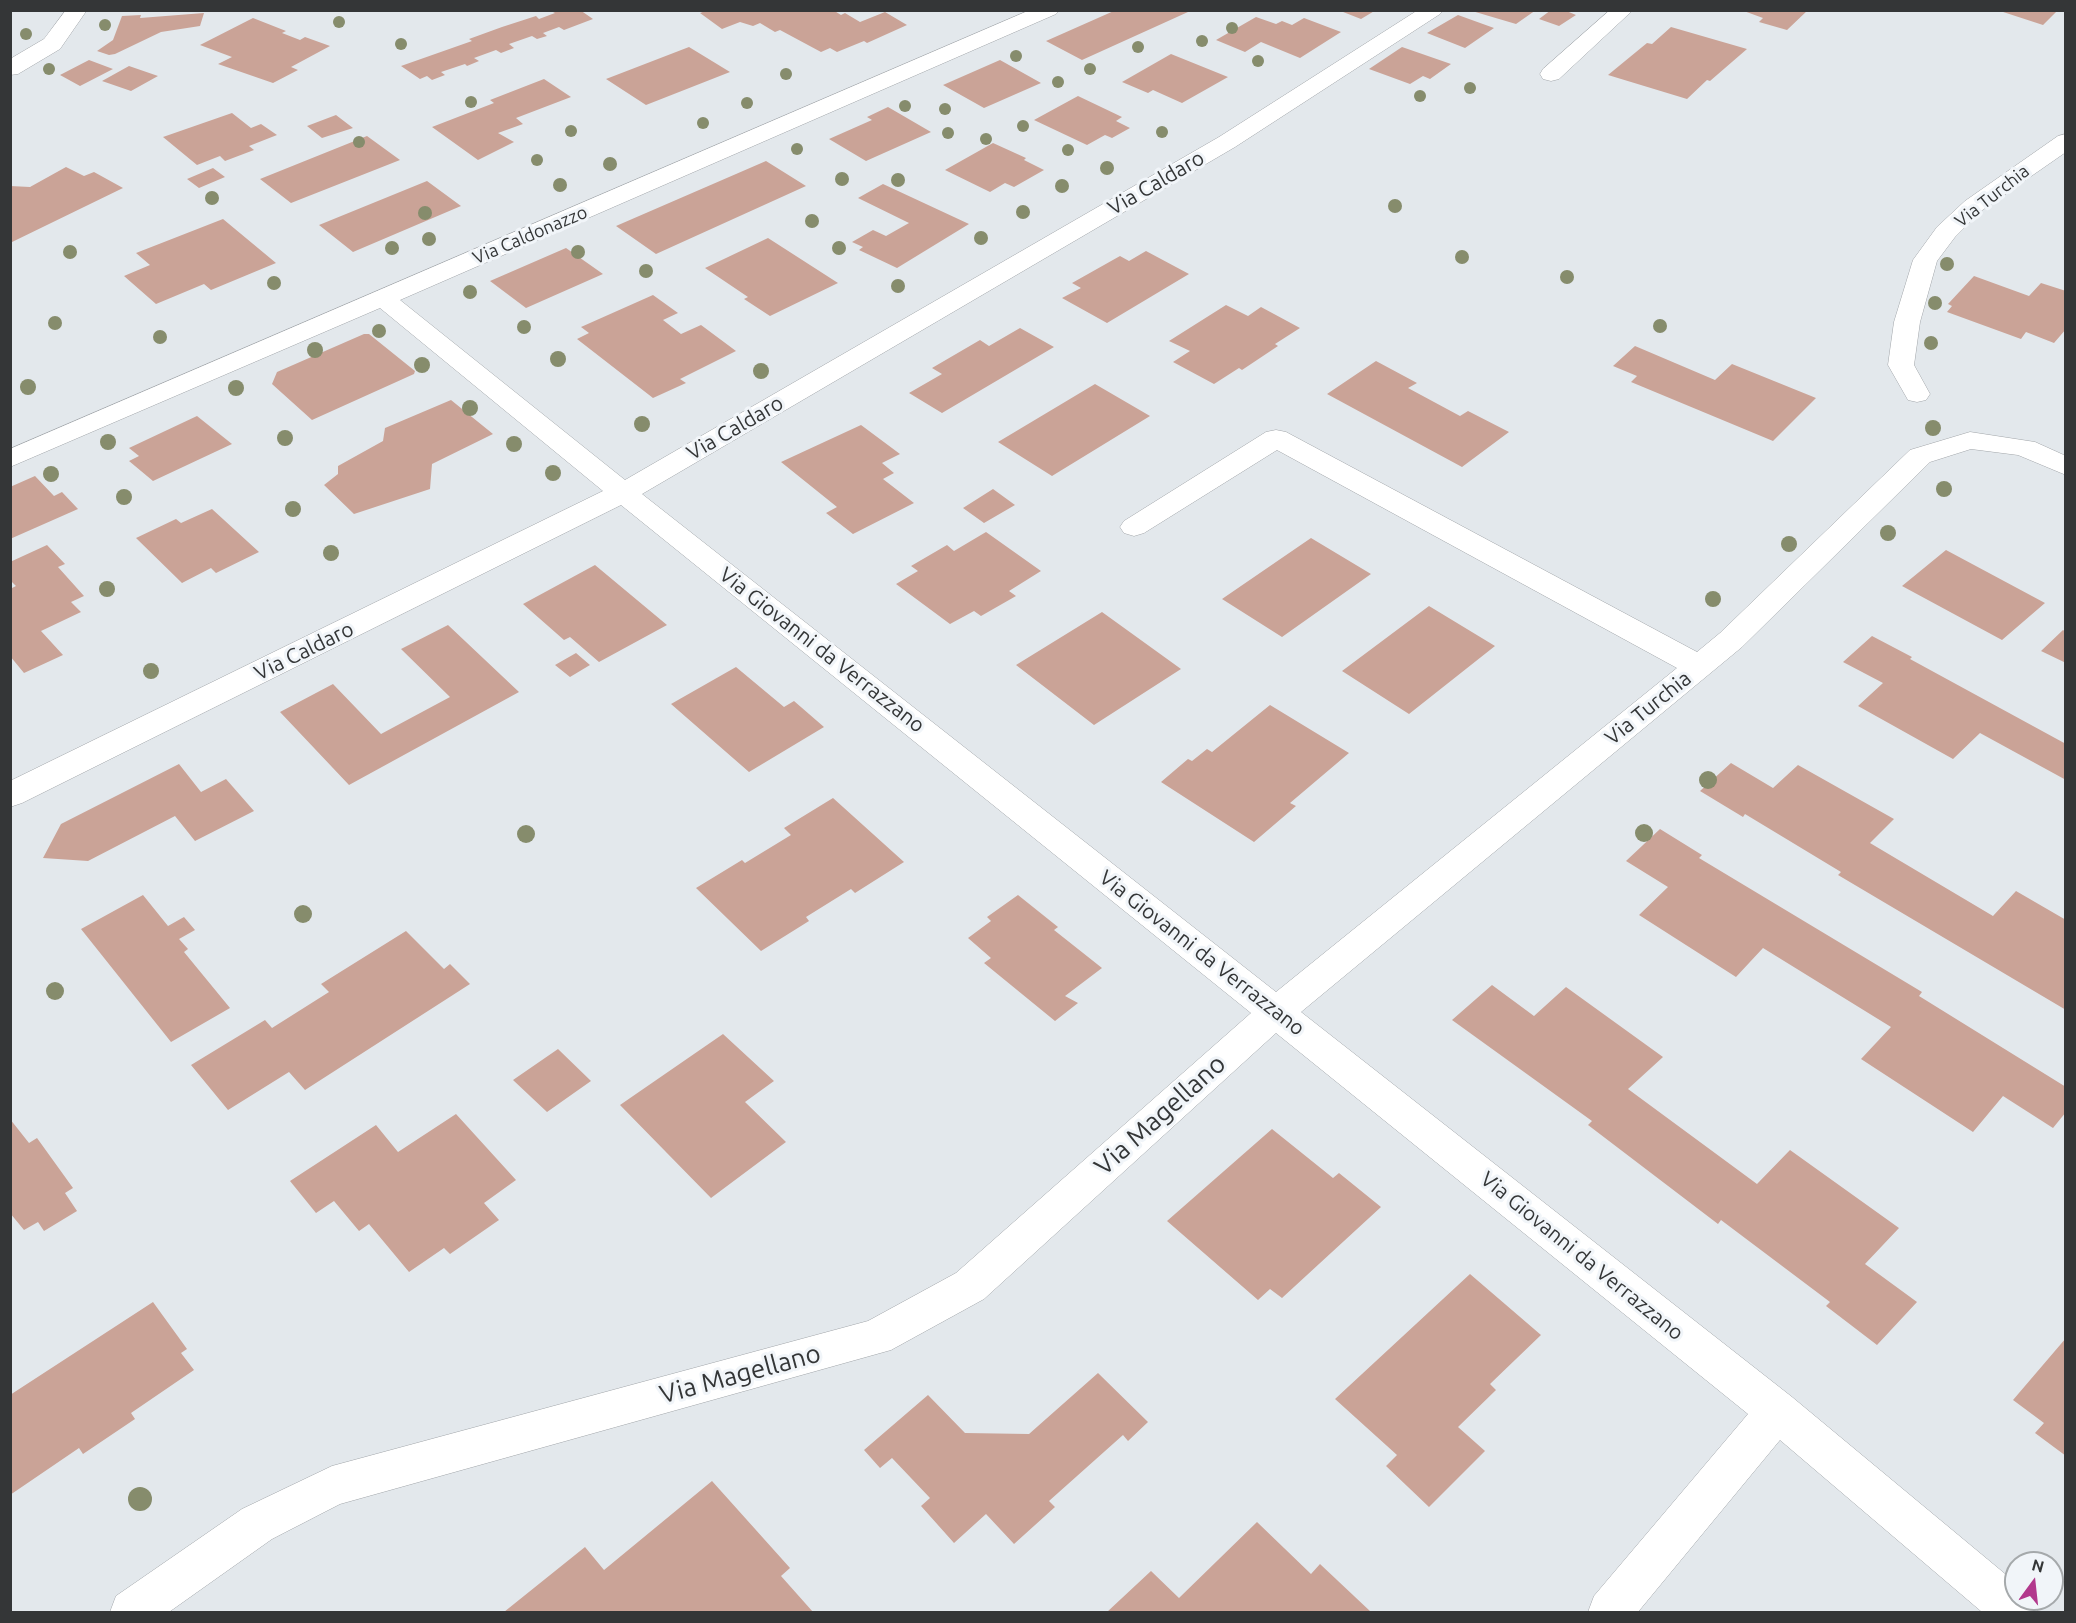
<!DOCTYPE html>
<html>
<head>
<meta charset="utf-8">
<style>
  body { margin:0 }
  #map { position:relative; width:2076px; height:1623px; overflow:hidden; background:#e3e8ec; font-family:Ubuntu,sans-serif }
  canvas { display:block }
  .frame { position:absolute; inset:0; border:12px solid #343637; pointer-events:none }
  .north { position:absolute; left:2004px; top:1551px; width:60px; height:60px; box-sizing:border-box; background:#f1f5f9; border:2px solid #a5a9ab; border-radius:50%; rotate:15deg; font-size:16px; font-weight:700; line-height:24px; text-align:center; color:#343637 }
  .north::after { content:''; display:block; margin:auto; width:21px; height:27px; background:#b2398d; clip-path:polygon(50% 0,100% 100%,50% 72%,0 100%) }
</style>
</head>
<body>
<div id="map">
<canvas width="2076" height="1623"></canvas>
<div class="frame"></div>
<div class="north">N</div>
</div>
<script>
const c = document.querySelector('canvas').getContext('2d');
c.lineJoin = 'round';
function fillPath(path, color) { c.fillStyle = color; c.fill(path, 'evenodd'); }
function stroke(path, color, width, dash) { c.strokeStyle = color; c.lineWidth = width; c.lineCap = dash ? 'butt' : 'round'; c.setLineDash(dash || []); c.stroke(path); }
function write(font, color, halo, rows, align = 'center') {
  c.font = font + ' Ubuntu,sans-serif'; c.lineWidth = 6; c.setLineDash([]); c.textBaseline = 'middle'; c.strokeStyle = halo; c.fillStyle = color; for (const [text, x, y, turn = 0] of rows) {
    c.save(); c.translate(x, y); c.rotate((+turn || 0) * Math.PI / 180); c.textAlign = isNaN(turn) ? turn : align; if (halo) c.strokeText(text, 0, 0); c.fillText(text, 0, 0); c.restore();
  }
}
fillPath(new Path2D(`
  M554 10H580L593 19 564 30 559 27 543 33 547 36 537 39 532 36 509 44 514 48 501 53 496 50 474 58 479 61 467 66 465 64 441 72 445 75 432 80 427 76 420 79 401 66 472 41 469 39 502 27 536 16 539 19 555 13 551 11Z
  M708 10H833L841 15 845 13 860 22 885 12 907 25 867 43 864 41 837 52 830 48 821 52 780 30 775 32 760 23 753 26 740 22 722 29 700 13Z
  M1116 10H1184L1188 12 1082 60 1046 41Z
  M1338 10H1376L1361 19Z
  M1536 10 1516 24 1472 11V10Z
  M1551 10H1564L1576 15 1559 26 1539 19Z
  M1741 10H1808L1787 30 1759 22 1763 18Z
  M1997 10H2058L2043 25Z
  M204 13 200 26 161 32 115 54 109 55 97 51 113 40 122 16 141 15 140 18Z
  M1458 15 1494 28 1465 48 1427 33Z
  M1256 17 1276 24 1282 21 1292 25 1304 18 1341 32 1300 58 1261 42 1245 52 1216 40Z
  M253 18 286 31 282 33 300 40 305 37 330 46 291 67 298 70 273 83 218 64 232 57 200 45Z
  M1671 27 1747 49 1710 81 1707 80 1687 99 1608 75 1647 43 1652 44Z
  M689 47 730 72 646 105 606 79Z
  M1402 47 1451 64 1430 79 1423 76 1410 84 1369 69Z
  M1171 54 1228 77 1182 103 1153 90 1148 93 1122 82Z
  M89 60 113 69 80 86 60 75Z
  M1000 60 1041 83 984 108 943 85Z
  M129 66 158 76 131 91 102 81Z
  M544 79 571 97 516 118 523 124 498 133 514 142 478 160 432 127 494 103 490 100Z
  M1078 96 1122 117 1116 121 1130 128 1112 138 1105 135 1087 145 1034 120Z
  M888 107 931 132 866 161 829 139 872 120 867 117Z
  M232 113 251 128 261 124 277 135 249 146 254 150 225 161 220 156 197 165 163 137Z
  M336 115 353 128 322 138 307 126Z
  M367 136 400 160 291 203 260 179Z
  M993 143 1026 158 1024 160 1044 170 1014 187 1005 183 990 192 945 170Z
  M766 161 806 186 656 254 616 226Z
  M66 167 84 176 94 172 123 188 10 243V186L30 187Z
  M213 168 225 177 199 188 187 179Z
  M427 181 461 206 353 252 319 225Z
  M883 184 969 224 897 268 859 250 863 247 852 242 873 230 886 236 909 223 858 198Z
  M223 219 276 263 211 290 204 284 156 304 124 276 150 265 136 253Z
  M768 238 838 283 770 316 744 299 748 297 705 268Z
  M566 248 603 274 526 308 490 281Z
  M1146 251 1189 274 1107 323 1062 298 1081 288 1072 283 1120 256 1129 261Z
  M1974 276 2029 296 2041 283 2066 291V329L2054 343 2026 332 2021 339 1947 312 1952 306 1948 304Z
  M653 295 678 313 663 320 681 334 701 325 736 351 680 379 686 383 653 398 577 339 589 333 581 327Z
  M1226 305 1248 316 1261 307 1300 328 1275 344 1278 346 1242 370 1239 368 1214 384 1173 362 1190 351 1169 341Z
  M1020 328 1054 347 942 413 909 393 942 374 932 368 980 340 989 346Z
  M364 334H369L415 371 414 374 312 420 272 384 277 372Z
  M1635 346 1715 380 1732 364 1816 398 1773 441 1631 382 1637 376 1613 366Z
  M1376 361 1417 383 1408 388 1460 416 1468 411 1509 432 1462 467 1327 394Z
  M1095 384 1150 416 1052 476 998 442Z
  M451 400 493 434 432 464 430 489 354 514 324 485 338 474V466L383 441 385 428Z
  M197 416 232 444 153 481 129 461 139 456 129 448Z
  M861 425 900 454 882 463 894 473 883 479 914 503 853 534 826 513 837 507 781 462Z
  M35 476 54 496 62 492 78 509 10 539V487Z
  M993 489 1015 505 984 523 963 508Z
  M212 509 259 552 216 573 211 568 182 583 136 538 176 519 181 523Z
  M986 532 1041 571 1009 591 1016 596 981 616 974 611 950 624 896 584 918 571 911 566 947 545 954 551Z
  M1311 538 1371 574 1282 637 1222 599Z
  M47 545 65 564 58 567 84 596 71 602 81 612 41 631 63 655 24 673 10 656V589L16 586 10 580V562Z
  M1946 550 2045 603 2002 640 1902 586Z
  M595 565 667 625 599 662 570 637 564 640 523 604Z
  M1429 606 1495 646 1409 714 1342 671Z
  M1102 612 1181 669 1094 725 1016 665Z
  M448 625 519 692 349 785 280 712 333 684 381 734 450 697 401 649Z
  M2063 630 2066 632V663L2041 651Z
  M1872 636 1912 657 1910 659 2066 744V780L1980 733 1953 759 1858 706 1883 683 1843 662Z
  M576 653 590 665 570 677 555 665Z
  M736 667 784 707 794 701 824 727 749 772 671 704Z
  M1270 705 1349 753 1290 803 1296 806 1254 842 1161 782 1188 759 1192 761 1207 749 1212 752Z
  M1731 763 1773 788 1798 765 1894 819 1870 843 1993 916 2016 891 2066 920V1010L1838 875 1841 872 1745 814 1743 817 1700 791Z
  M179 764 201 792 226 779 254 811 195 841 175 816 88 861 43 858 61 824Z
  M833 798 904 862 855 893 851 889 806 917 809 921 761 951 696 888 742 860 745 863 791 835 784 828Z
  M1660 829 1702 855 1699 858 1922 992 1919 996 2066 1087V1112L2053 1128 2003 1096 1973 1132 1861 1059 1891 1027 1763 948 1736 977 1639 915 1668 887 1626 861Z
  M143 895 168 926 184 917 195 930 179 939 188 949 184 952 230 1008 171 1042 81 929Z
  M1018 895 1058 927 1054 930 1102 968 1065 996 1078 1003 1055 1021 984 963 991 958 968 938 991 921 987 917Z
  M406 931 444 969 450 964 470 984 305 1090 289 1072 228 1110 191 1065 265 1020 272 1028 329 992 321 984Z
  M1492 985 1534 1016 1566 987 1663 1057 1628 1089 1757 1184 1790 1150 1899 1228 1865 1264 1917 1302 1877 1345 1826 1306 1830 1302 1721 1220 1718 1224 1588 1125 1592 1121 1452 1020Z
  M723 1034 774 1081 745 1102 786 1142 711 1198 620 1105Z
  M558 1049 591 1081 547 1112 513 1080Z
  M456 1114 516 1180 484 1203 499 1220 450 1254 444 1248 409 1272 369 1224 359 1231 334 1201 316 1213 290 1181 376 1125 398 1152Z
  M10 1119 29 1143 37 1138 73 1188 65 1193 77 1211 44 1231 38 1222 24 1230 10 1213Z
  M1272 1129 1333 1178 1339 1173 1381 1207 1282 1298 1270 1289 1258 1300 1167 1221Z
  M1470 1274 1541 1335 1490 1384 1496 1390 1458 1427 1485 1451 1429 1507 1386 1466 1397 1455 1335 1399Z
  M153 1302 187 1349 181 1353 194 1370 131 1413 135 1419 83 1454 79 1448 10 1495V1395Z
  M2066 1338V1456L2035 1433 2044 1423 2013 1400Z
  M1098 1373 1148 1422 1128 1441 1123 1435 1049 1501 1055 1507 1014 1544 986 1514 954 1543 921 1506 930 1498 892 1458 880 1468 864 1450 928 1395 965 1433 1029 1434Z
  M712 1481 790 1568 781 1576 813 1612H504L585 1547 604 1570Z
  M1257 1522 1311 1574 1320 1564 1371 1612H1107L1151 1571 1179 1598Z`), '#caa397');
const minor = new Path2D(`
  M66 10H87L60 49 18 74 10 75V59L44 39Z
  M1030 10H1059L1056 14 400 300 625 480 1219 137 1418 10H1443L1440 14 1235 147 642 494 1276 992 1677 668 1277 450 1144 533 1134 536 1124 533 1120 527 1124 521 1266 432 1276 430 1286 432 1697 652 1720 633 1910 450 1970 432 2035 442 2066 456V475L2018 455 1971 449 1930 462 1742 647 1301 1012 1792 1397 2016 1583V1599H2033L2038 1612H1982L1780 1440 1638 1612H1588L1594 1596 1748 1414 1276 1033 984 1299 891 1350 340 1504 272 1539 169 1612H110L116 1596 242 1509 332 1466 868 1321 956 1273 1251 1013 621 505 22 803 10 807V781L603 491 380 308 10 467V449Z
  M1610 10H1633L1559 79 1551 81 1543 79 1540 74 1543 69Z
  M2066 134V152L1981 211 1955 237 1937 261 1920 322 1914 365 1930 394 1926 400 1917 402 1908 400 1888 365 1894 322 1913 260 1937 227 1965 201 2058 136Z`);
stroke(minor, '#a1a5a9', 1);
fillPath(minor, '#fff');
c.fillStyle = '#868c6c';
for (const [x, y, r] of [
  [339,22,6],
  [105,25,6],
  [1232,28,6],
  [26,34,6],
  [1202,41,6],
  [401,44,6],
  [1138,47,6],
  [1016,56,6],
  [1258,61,6],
  [49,69,6],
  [1090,69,6],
  [786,74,6],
  [1058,82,6],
  [1470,88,6],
  [1420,96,6],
  [471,102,6],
  [747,103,6],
  [905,106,6],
  [945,109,6],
  [703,123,6],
  [1023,126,6],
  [571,131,6],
  [1162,132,6],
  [948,133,6],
  [986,139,6],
  [359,142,6],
  [797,149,6],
  [1068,150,6],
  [537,160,6],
  [610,164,7],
  [1107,168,7],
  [842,179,7],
  [898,180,7],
  [560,185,7],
  [1062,186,7],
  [212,198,7],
  [1395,206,7],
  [1023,212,7],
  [425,213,7],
  [812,221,7],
  [981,238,7],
  [429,239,7],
  [392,248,7],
  [839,248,7],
  [70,252,7],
  [578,252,7],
  [1462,257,7],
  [1947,264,7],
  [646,271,7],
  [1567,277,7],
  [274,283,7],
  [898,286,7],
  [470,292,7],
  [1935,303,7],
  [55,323,7],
  [1660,326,7],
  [524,327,7],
  [379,331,7],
  [160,337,7],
  [1931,343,7],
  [315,350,8],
  [558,359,8],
  [422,365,8],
  [761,371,8],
  [28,387,8],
  [236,388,8],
  [470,408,8],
  [642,424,8],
  [1933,428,8],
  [285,438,8],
  [108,442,8],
  [514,444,8],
  [553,473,8],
  [51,474,8],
  [1944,489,8],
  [124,497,8],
  [293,509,8],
  [1888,533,8],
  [1789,544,8],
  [331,553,8],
  [107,589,8],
  [1713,599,8],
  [151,671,8],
  [1708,780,9],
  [1644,833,9],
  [526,834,9],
  [303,914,9],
  [55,991,9],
  [140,1499,12]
]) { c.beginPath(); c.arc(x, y, r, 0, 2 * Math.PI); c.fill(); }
write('18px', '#343637', '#f1f5f9', [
  ["Via Turchia",1992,196,-38],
  ["Via Caldonazzo",530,235,-23]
]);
write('21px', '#343637', '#f1f5f9', [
  ["Via Caldaro",1156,183,-30],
  ["Via Caldaro",735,428,-30],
  ["Via Giovanni da Verrazzano",822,650,38],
  ["Via Caldaro",304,651,-26],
  ["Via Turchia",1648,708,-39],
  ["Via Giovanni da Verrazzano",1202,953,38],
  ["Via Giovanni da Verrazzano",1582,1256,39]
]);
write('26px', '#343637', '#f1f5f9', [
  ["Via Magellano",1160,1115,-42],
  ["Via Magellano",740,1374,-15]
]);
</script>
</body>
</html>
